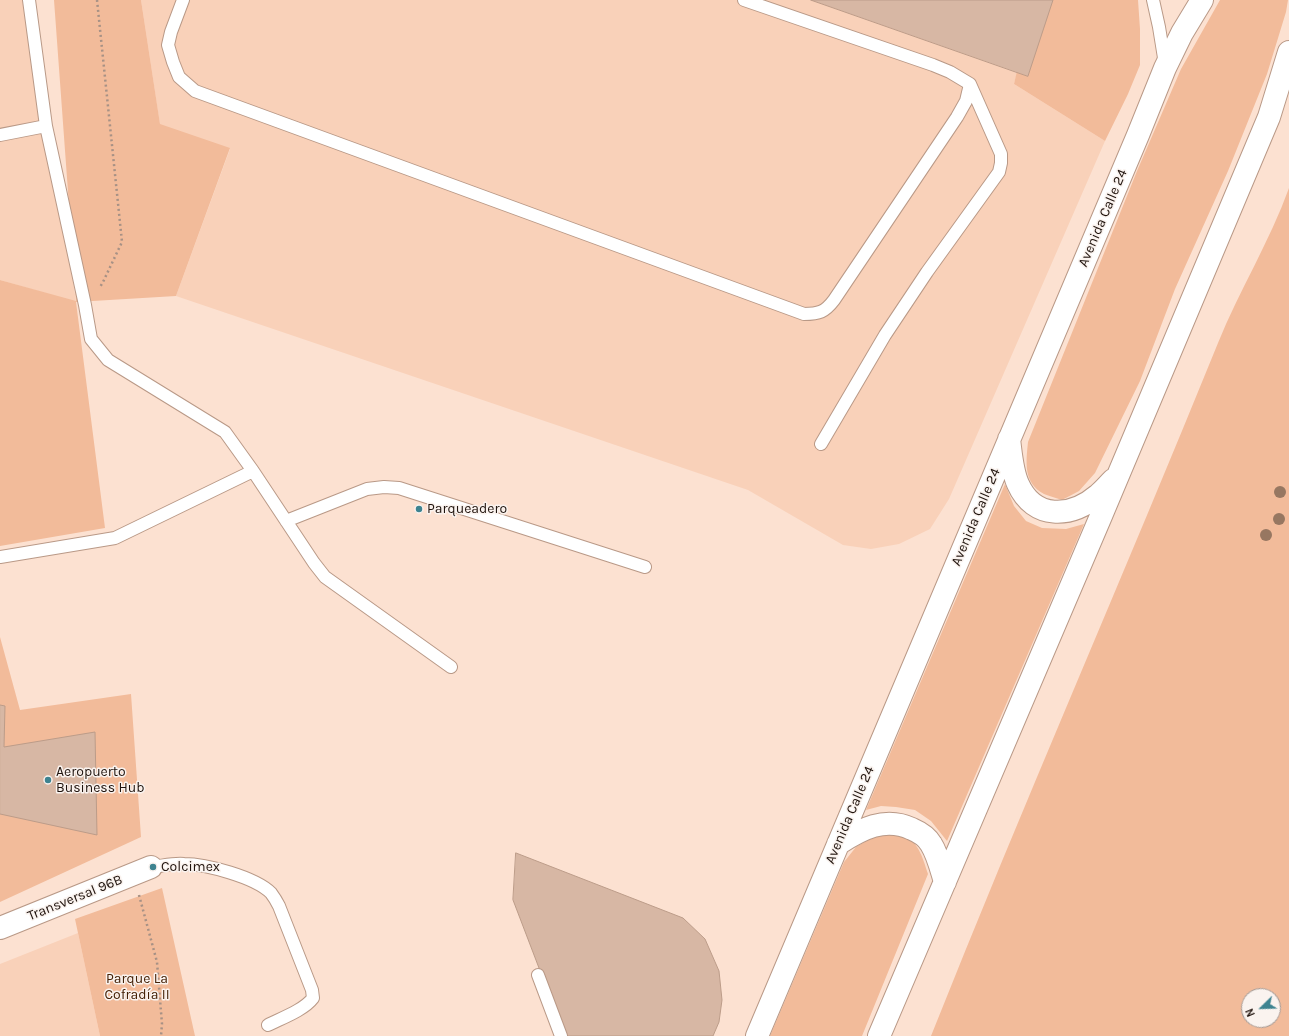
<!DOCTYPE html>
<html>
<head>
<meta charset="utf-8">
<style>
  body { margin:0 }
  #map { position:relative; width:1289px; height:1036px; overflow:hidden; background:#fce1d1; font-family:Karla,sans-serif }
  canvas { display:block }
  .north { position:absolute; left:1241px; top:988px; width:40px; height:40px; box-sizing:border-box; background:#faf3ef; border:1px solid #a29995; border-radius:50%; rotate:247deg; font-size:11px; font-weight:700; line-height:16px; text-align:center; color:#1f130d }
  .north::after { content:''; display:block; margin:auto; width:14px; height:18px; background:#3e8390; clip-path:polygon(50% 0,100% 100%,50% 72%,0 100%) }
</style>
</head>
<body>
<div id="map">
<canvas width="1289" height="1036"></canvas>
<div class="north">N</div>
</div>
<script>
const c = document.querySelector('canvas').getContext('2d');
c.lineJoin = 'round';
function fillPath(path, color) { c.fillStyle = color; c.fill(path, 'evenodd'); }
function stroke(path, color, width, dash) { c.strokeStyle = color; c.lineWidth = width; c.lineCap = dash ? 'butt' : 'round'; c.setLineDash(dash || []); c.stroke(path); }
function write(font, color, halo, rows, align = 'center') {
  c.font = font + ' Karla,sans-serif'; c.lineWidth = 3; c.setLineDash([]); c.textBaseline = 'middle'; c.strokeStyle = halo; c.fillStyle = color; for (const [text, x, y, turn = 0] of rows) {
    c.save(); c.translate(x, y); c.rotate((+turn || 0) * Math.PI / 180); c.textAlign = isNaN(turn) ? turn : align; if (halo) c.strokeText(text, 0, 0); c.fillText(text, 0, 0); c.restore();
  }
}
fillPath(new Path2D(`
  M0 0H35L76 302 0 280Z
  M141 0H1038L1014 84 1105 141 949 499 930 529 899 544 871 549 843 545 748 490 176 296 230 149 160 125Z
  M78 933 100 1036H0V964Z`), '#f9d1b9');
fillPath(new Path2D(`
  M54 0H141L160 124 230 148 176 296 76 302 105 528 0 546V280L76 301Z
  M1038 0H1138L1140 29V65L1128 94 1105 141 1014 84 1026 32Z
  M1220 0H1288L1286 12 1267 74 1228 171 1175 289 1140 381 1095 473 1079 491 1062 500C1056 498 1049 496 1044 494 1023 483 1026 462 1028 442L1137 171 1181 69Z
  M1289 188V1036H931C1023 804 1124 575 1218 343 1239 291 1270 241 1289 188ZM1249 996H1273V1020H1249Z
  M1005 484 1014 506 1026 521 1042 528 1066 529 1084 524 947 841 931 821 915 810 896 807 881 806 866 810Z
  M0 637 20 710 131 694 141 837 0 902Z
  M884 835C889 835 895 834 900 835 918 838 923 859 928 874L862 1036H770L844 862 856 847 870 839Z
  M162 888 195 1036H100L75 919Z`), '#f2bb9a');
const building = new Path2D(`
  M811 0H1053L1028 76Z
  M0 705 5 706 4 747 95 732 97 835 0 814Z
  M516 853 683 918 705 939 719 971 722 1000 719 1022 713 1036H565L513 900Z`);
fillPath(building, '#d7b7a4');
stroke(building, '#bc9c89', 1);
const service = new Path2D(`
  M29 0 46 126 85 305 91 339 108 360 225 432 253 471 314 563 325 577 451 667
  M183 0 171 32 168 45 173 62 179 77 195 91 804 314C819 314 825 312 834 300L957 117 966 101 970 84
  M744 0 933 65 950 72 970 84 1001 154V163L999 172 927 272 885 335 821 444
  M1153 0 1159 27 1165 64
  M0 135 46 126
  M286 521 367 489 384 487 399 488 645 567
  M0 557 115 538 253 471
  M151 867C162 866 173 863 184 864 206 864 255 877 271 893 274 897 277 902 279 906L312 990 313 998C304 1010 282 1018 268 1025
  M538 975 561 1036`);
const minor = new Path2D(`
  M0 928 151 867`);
const secondary = new Path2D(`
  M1009 439C1011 454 1012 471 1018 484 1034 520 1071 518 1098 495 1103 491 1108 485 1113 480
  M838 844C861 829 885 816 912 829 919 832 927 837 931 844 938 855 941 869 945 882
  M757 1036 1138 135 1165 68 1182 33 1202 0
  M879 1036 1101 516 1269 117 1289 52`);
stroke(service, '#b99987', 14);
stroke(minor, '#b99987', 24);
stroke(secondary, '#b99987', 24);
stroke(new Path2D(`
  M97 0 122 242 103 282 100 287
  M139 895 157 962 162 1024 161 1036`), '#a79185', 2.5, [2, 3]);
stroke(service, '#fff', 12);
stroke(minor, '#fff', 22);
stroke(secondary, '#fff', 22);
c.fillStyle = '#977761';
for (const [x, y] of [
  [1280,492],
  [1279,519],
  [1266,535]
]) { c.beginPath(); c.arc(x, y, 6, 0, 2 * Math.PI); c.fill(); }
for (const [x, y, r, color] of [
  [419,509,4,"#3e8390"],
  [48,780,4,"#3e8390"],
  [153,867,4,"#3e8390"]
]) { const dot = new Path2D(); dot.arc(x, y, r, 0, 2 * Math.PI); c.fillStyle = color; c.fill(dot); stroke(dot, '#faf3ef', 1.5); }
write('14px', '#1f130d', '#faf3ef', [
  ["Avenida Calle 24",1103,218,-67],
  ["Avenida Calle 24",976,517,-67],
  ["Avenida Calle 24",850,815,-67],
  ["Transversal 96B",75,898,-22]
]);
write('14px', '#1f130d', '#faf3ef', [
  ["Parqueadero",427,509],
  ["Aeropuerto",56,772],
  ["Business Hub",56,788],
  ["Colcimex",161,867]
], 'left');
write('14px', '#442005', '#faf3ef', [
  ["Parque La",137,979],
  ["Cofradía II",137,995]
]);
</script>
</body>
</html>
